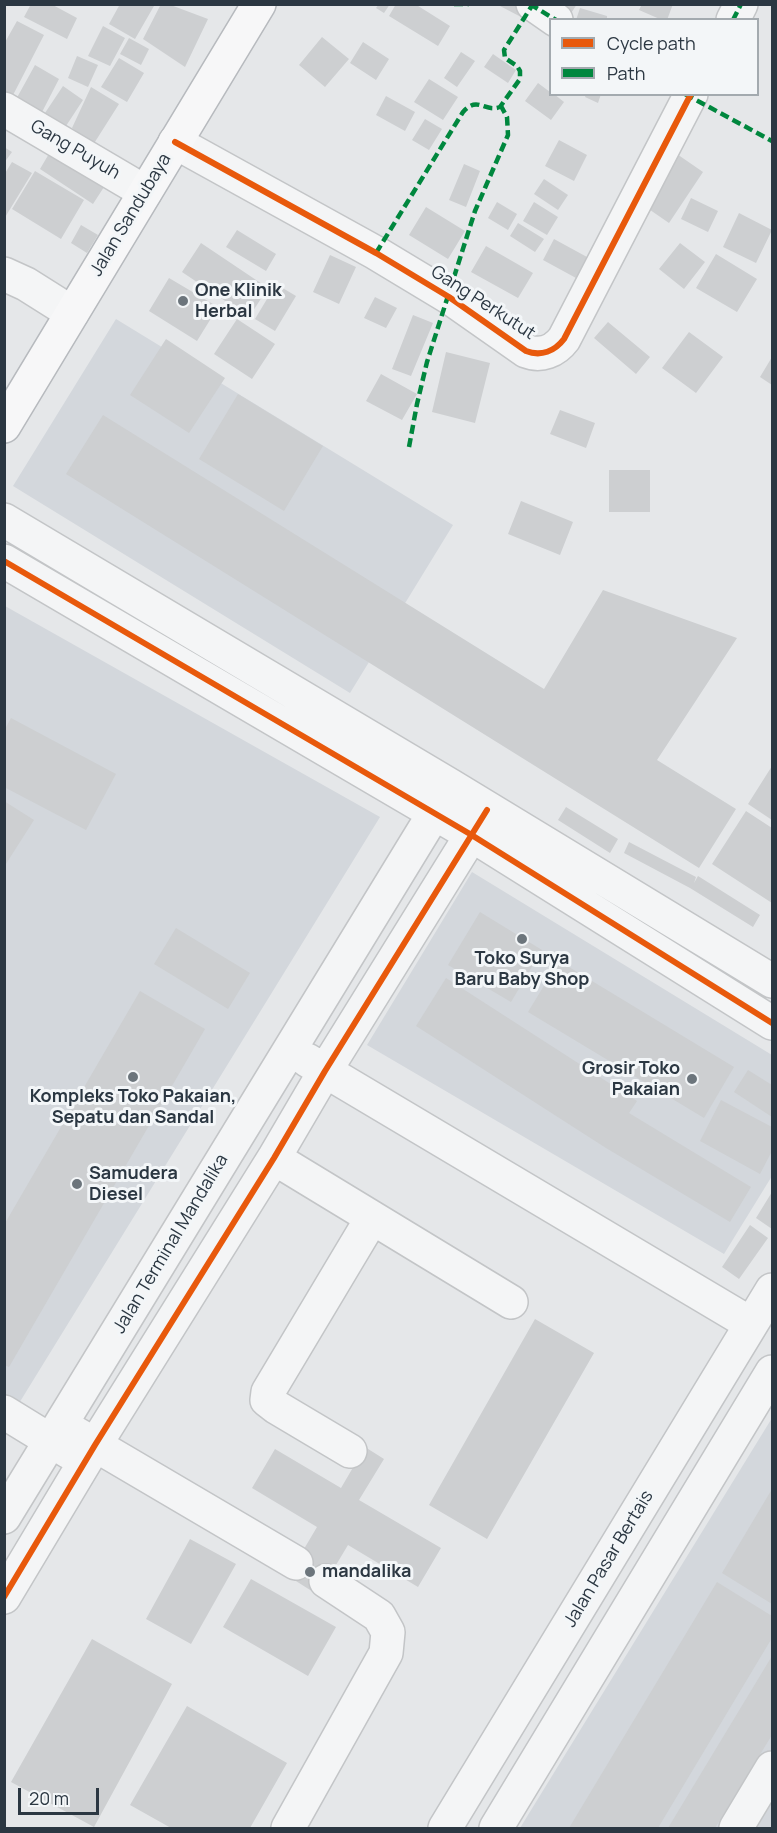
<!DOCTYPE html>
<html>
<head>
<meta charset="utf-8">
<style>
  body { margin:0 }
  #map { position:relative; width:777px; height:1833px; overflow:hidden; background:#e5e7e9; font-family:Manrope,sans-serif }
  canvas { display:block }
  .frame { position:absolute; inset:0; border:6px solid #2b3742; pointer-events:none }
  .legend { position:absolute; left:549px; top:18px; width:210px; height:78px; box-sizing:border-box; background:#f3f6f8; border:2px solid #a3aaaf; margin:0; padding:8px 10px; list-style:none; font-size:18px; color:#2b3742 }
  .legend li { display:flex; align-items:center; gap:12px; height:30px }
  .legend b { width:30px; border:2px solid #a3aaaf }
  .scale { position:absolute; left:18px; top:1788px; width:81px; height:27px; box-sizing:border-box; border:3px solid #2b3742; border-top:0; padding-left:8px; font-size:18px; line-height:21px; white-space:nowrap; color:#2b3742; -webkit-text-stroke:4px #f3f6f8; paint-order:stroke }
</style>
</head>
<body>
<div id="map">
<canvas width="777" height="1833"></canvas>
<div class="frame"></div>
<ul class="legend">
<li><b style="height:8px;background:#e8590c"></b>Cycle path</li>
<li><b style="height:8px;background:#00873e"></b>Path</li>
</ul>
<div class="scale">20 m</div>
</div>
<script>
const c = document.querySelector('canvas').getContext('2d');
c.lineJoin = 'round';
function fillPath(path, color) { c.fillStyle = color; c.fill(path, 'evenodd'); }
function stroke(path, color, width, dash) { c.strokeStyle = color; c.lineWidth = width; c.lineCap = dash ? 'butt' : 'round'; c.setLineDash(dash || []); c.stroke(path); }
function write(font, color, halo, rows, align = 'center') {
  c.font = font + ' Manrope,sans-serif'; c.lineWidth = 6; c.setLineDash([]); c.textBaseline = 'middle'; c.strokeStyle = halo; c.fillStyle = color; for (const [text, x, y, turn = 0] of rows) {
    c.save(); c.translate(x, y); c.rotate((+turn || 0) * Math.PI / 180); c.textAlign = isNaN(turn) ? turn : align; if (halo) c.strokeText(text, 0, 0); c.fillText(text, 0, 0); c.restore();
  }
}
fillPath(new Path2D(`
  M116 319 453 525 350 693 13 486Z
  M5 606 380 817 5 1426Z
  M472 872 772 1055V1176L724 1254 367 1045Z
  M772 1418V1828H520Z`), '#d3d7dc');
fillPath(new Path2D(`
  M31 4H51L77 18 67 39 24 17Z
  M120 4 154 6 135 39 109 24Z
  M161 4H168L208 19 185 67 143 39Z
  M379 4H390L384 13 376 8Z
  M396 4H415L450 26 438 46 389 16Z
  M500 4H521L526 7 521 17 500 6Z
  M554 4H577L568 18Z
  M642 4H673L667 20H662L639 10Z
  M580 8 607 16V20H576Z
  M17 21 44 35 12 97 4 93V44Z
  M103 26 125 38 110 66 88 56Z
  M322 37 349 59 325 87 299 65Z
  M129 38 149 49 141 65 120 54Z
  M363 42 389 59 376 80 350 63Z
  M461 52 475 61 457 87 444 78Z
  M493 54 516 70 508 83 484 67Z
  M77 56 98 65 88 87 68 78Z
  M119 58 144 73 127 102 101 87Z
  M35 65 59 79 40 116 14 103Z
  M429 79 458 97 443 120 414 102Z
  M538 83 550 92V94H554L564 102 551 120 525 101Z
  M63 86 83 100 66 126 45 113Z
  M91 87 119 104 93 145 72 128Z
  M586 94H601L598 103 585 97Z
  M386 96 415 112 405 131 376 115Z
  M425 119 442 129 429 150 412 140Z
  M559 140 587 155 574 181 545 166Z
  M4 147 12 152 4 163Z
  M50 152 104 187 93 204 40 169Z
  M674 152 703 172 669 223 640 203Z
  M12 162 32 173 4 219V175Z
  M464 164 480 171 466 207 449 200Z
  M35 171 84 200 61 239 12 209Z
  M544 179 568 195 558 210 534 194Z
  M691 198 718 211 708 232 681 219Z
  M497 202 517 214 508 230 488 218Z
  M534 202 558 217 547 235 523 221Z
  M426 207 465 231 448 259 409 235Z
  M739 213 772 230 756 263 723 247Z
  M518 223 544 239 535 252 510 236Z
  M81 225 98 235 87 253 71 243Z
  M237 230 276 254 266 271 226 247Z
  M554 239 598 263 587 284 543 260Z
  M201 243 268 288 249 317 182 272Z
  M680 243 705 262 684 289 659 269Z
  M486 246 533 273 518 298 471 272Z
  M716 254 757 279 737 312 696 288Z
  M330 255 356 267 339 304 313 292Z
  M169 278 218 307 197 341 149 311Z
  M276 284 296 296 275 331 255 319Z
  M375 297 397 308 386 328 364 318Z
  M413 315 433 323 411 376 392 369Z
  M237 319 275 344 252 379 214 354Z
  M608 322 650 357 636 374 594 338Z
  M689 332 723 357 696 393 662 368Z
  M166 339 225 378 189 433 130 395Z
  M446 352 490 363 475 423 432 412Z
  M772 357V385L760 377Z
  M381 374 417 394 402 420 366 401Z
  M238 394 323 446 284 511 199 459Z
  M560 410 595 423 586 448 550 434Z
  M103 415 544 689 603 590 737 638 657 760 736 809 699 868 66 474Z
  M609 470H650V512H609Z
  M521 501 573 522 560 555 508 534Z
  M11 718 116 774 86 830 4 787V731Z
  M772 766V820L748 804Z
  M4 801 34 820 4 867Z
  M566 807 618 839 610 853 558 820Z
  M746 811 772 828V903L712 864Z
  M629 842 696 877 694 883 698 876 760 915 753 927 690 888 624 853Z
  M480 912 542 950 511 1002 448 965Z
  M176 928 250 973 228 1009 154 964Z
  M559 961 734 1067 704 1118 528 1012Z
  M446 978 637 1101 629 1113 751 1187 730 1222 606 1148 416 1026Z
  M140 991 205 1029 9 1367 4 1365V1225Z
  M748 1070 772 1085V1117L734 1092Z
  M721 1100 772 1127V1151L760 1174 700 1141Z
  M772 1192V1229L756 1218Z
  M750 1225 768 1238 739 1279 722 1267Z
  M535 1319 594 1353 487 1539 429 1505Z
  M365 1447 384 1459 359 1500 441 1548 418 1587 348 1545 318 1595 288 1576 317 1527 252 1488 275 1449 341 1488Z
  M772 1489V1604L722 1573Z
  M190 1539 236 1564 191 1644 146 1619Z
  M251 1579 336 1627 308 1676 223 1627Z
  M717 1582 772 1616V1638L658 1828H569Z
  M92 1639 172 1684 94 1827 11 1782Z
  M772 1656V1735L715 1828H668Z
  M187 1706 287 1763 250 1828H171L130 1805Z`), '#cdcfd1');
const minor = new Path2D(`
  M533 4 556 20
  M733 20 741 4
  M4 109 145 192
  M175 142 376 253 449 297 526 351C541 357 555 351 564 339L691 94
  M4 274 26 284 72 313
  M4 520 451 786 772 981
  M4 561 470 834 772 1023
  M307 1060 751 1324
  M274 1158 511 1302
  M4 1412 69 1452
  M75 1433 296 1563
  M350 1451 276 1407 267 1400 268 1392 372 1218
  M4 1517 446 794
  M4 1597 95 1445 274 1158 325 1071 487 810
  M288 1828 386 1653 388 1632 379 1616 326 1581
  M445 1828 772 1290
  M496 1828 772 1372
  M736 1828 772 1768`);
const highway = new Path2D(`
  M4 426 259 4`);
stroke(minor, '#c3c5c7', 36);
stroke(highway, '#b7babe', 36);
stroke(minor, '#f4f5f6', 33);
stroke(highway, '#f7f7f8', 33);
stroke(new Path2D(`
  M454 4H469
  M530 4 556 20
  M733 20 741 4
  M685 94 772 141
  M376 253 463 112C478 95 484 113 500 107L520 79V71L517 66 505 58 504 50 533 4
  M409 447 417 404 427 362 475 211 508 135 507 117 501 106`), '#00873e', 4.5, [9, 4.5]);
stroke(new Path2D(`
  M175 142 376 253 449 297 526 351C541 357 555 351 564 339L691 94
  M4 561 470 834 772 1023
  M4 1597 95 1445 274 1158 325 1071 487 810`), '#e8590c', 6);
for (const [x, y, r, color] of [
  [183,301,6,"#6c757c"],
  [522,939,6,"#6c757c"],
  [133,1077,6,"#6c757c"],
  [692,1079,6,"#6c757c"],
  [77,1184,6,"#6c757c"],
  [310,1572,6,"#6c757c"]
]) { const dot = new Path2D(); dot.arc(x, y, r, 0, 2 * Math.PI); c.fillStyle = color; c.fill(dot); stroke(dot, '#f3f6f8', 2); }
write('18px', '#2b3742', '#f3f6f8', [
  ["Gang Puyuh",75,150,30],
  ["Jalan Sandubaya",131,215,-59],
  ["Gang Perkutut",483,303,33],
  ["Jalan Terminal Mandalika",171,1244,-59],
  ["Jalan Pasar Bertais",609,1559,-59]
]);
write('bold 18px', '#2b3742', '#f3f6f8', [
  ["One Klinik",195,291],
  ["Herbal",195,312],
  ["Toko Surya",522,959,"center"],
  ["Baru Baby Shop",522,980,"center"],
  ["Grosir Toko",680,1069,"right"],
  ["Pakaian",680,1090,"right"],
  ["Kompleks Toko Pakaian,",133,1097,"center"],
  ["Sepatu dan Sandal",133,1118,"center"],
  ["Samudera",89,1174],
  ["Diesel",89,1195],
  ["mandalika",322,1572]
], 'left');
</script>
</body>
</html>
